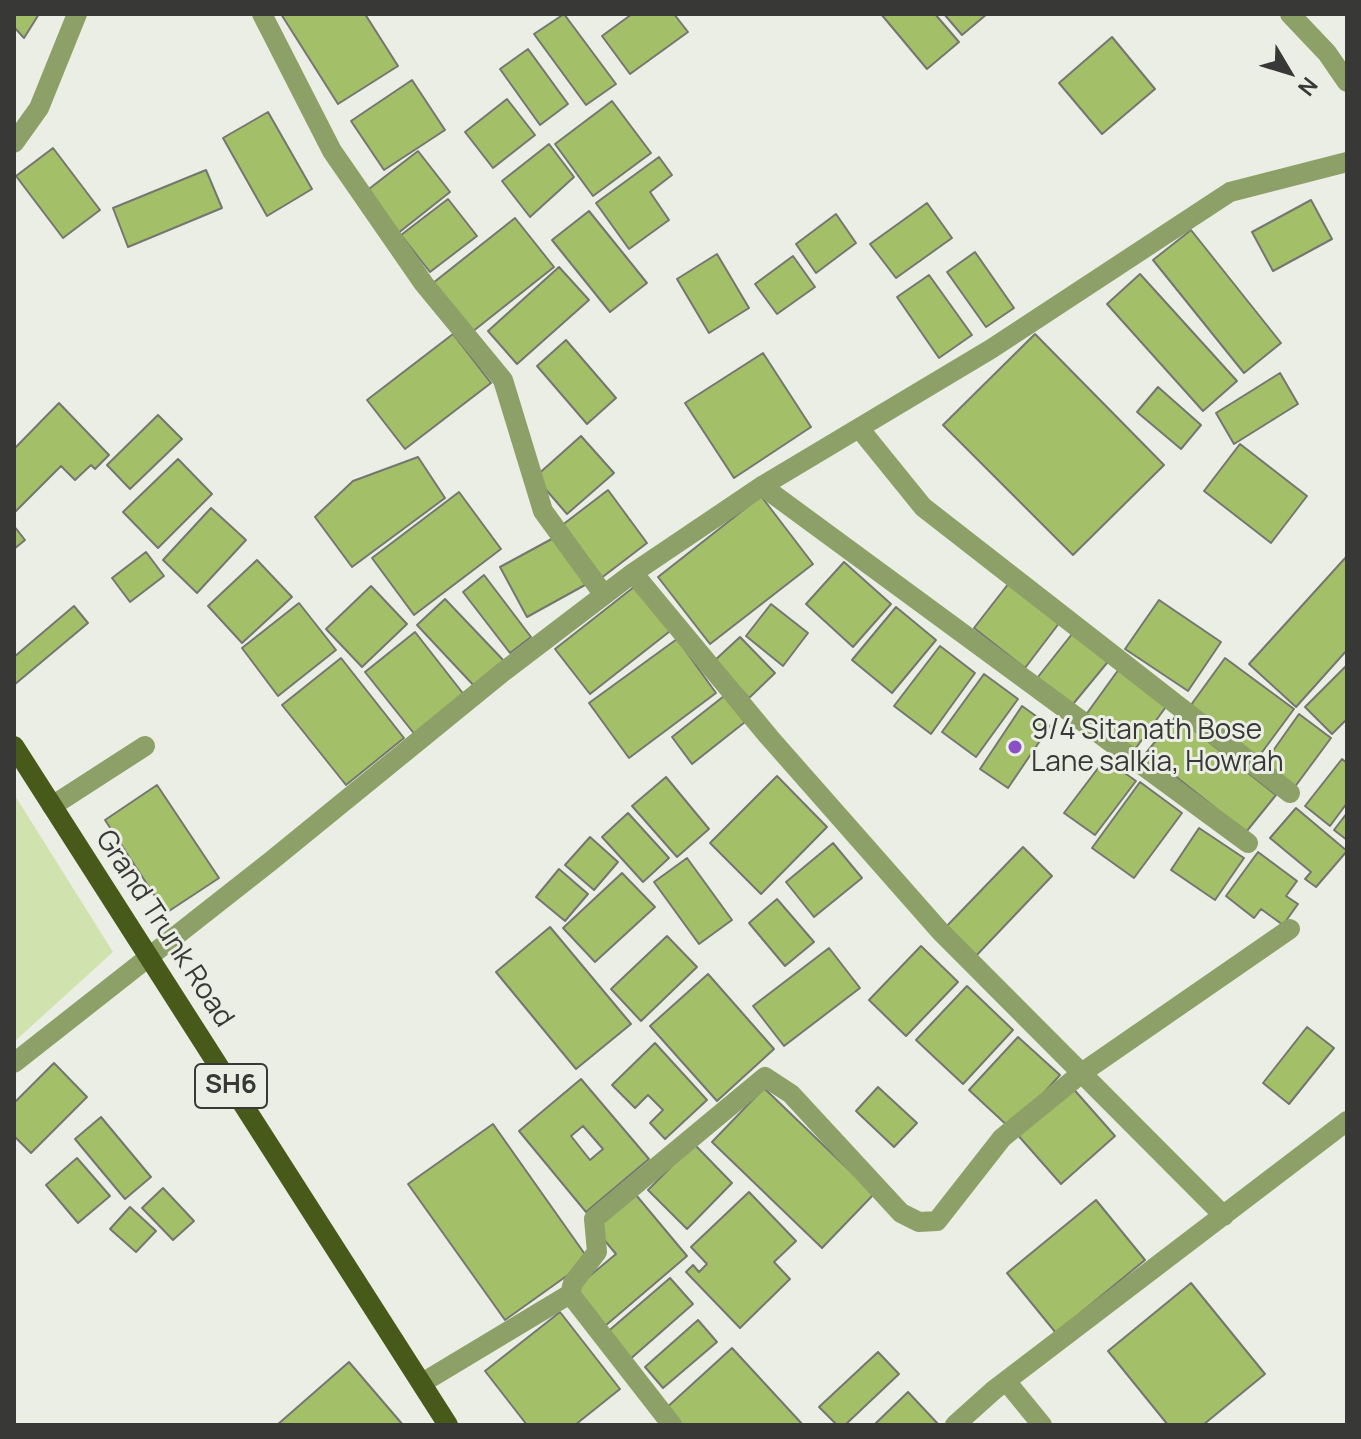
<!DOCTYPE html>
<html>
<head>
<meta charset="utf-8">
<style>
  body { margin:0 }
  #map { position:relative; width:1361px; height:1439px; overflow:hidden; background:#ebeee5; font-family:Manrope,sans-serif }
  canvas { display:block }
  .frame { position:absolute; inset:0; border:16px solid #383936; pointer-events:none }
  .north { position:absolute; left:1249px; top:32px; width:80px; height:80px; -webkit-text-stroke:6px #ebeee5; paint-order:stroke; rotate:128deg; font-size:22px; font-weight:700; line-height:32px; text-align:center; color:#383936 }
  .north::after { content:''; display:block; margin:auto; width:28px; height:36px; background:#383936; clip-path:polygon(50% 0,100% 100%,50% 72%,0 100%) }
</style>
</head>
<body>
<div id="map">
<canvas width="1361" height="1439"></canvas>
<div class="frame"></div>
<div class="north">N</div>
</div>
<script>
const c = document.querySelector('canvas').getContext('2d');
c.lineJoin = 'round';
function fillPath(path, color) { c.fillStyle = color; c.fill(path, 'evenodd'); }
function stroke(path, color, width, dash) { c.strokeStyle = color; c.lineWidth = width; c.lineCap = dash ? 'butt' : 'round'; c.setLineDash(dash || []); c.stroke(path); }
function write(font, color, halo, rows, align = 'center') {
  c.font = font + ' Manrope,sans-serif'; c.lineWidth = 6; c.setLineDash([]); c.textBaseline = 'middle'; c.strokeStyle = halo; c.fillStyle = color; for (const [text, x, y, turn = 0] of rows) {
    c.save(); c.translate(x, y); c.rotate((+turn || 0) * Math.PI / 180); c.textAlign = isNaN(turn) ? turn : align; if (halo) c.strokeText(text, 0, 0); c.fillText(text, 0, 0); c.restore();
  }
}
fillPath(new Path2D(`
  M14 794 113 952 14 1042Z`), '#d0e2ad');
const building = new Path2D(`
  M14 14H39L24 38 14 27Z
  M281 14H365L398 66 338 104Z
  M564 14 616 84 586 105 534 34Z
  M632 14H674L688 32 630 74 602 36Z
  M881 14H935L959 42 927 69Z
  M944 14H987L962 35Z
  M1112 37 1155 89 1102 134 1059 83Z
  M528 49 568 104 540 125 500 69Z
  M412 80 445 130 384 170 351 121Z
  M507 99 535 135 493 168 465 132Z
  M612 101 651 153 593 196 555 144Z
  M268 112 312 189 267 216 223 138Z
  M549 144 574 177 530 217 502 181Z
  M53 148 100 210 63 238 16 176Z
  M418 151 450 192 397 234 365 192Z
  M659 157 672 175 650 192 669 220 629 249 596 203Z
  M206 170 222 208 128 247 113 208Z
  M448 199 477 236 430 272 401 235Z
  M1311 200 1332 239 1273 271 1252 232Z
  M927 203 952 238 896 278 870 244Z
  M589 211 647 283 610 312 552 240Z
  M836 214 856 243 816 273 796 244Z
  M515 218 554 267 472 332 433 283Z
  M1191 230 1281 343 1244 373 1153 260Z
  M975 252 1014 308 986 327 947 272Z
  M717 254 749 308 709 333 677 279Z
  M793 256 815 287 777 314 755 284Z
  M559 267 589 300 517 364 488 331Z
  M1140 274 1237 381 1203 411 1107 304Z
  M929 275 972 335 939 358 897 297Z
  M453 334 491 383 405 449 367 400Z
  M1035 334 1164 465 1073 555 943 425Z
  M566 340 616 398 587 424 537 366Z
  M763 353 811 427 734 478 685 403Z
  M1280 373 1298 404 1234 444 1216 413Z
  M1158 387 1201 425 1181 449 1137 412Z
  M59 403 109 455 95 469 91 465 75 480 61 466 15 512 14 449Z
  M158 415 182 439 130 489 107 465Z
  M581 436 614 473 567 514 535 477Z
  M1240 444 1307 496 1271 543 1204 491Z
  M418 457 445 498 352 567 315 517 353 481Z
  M178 459 212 494 158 548 123 512Z
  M608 490 647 543 600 579 561 526Z
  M459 492 501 549 414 615 372 558Z
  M761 496 813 564 710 644 658 577Z
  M211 508 246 540 197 593 163 560Z
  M14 526 25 540 14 549Z
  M559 535 585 585 527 617 500 567Z
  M146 552 164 576 130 602 112 578Z
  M1347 556V650L1296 707 1249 664Z
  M257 560 292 597 242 643 208 606Z
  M844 562 891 604 853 647 806 604Z
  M484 575 531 637 510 653 463 592Z
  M639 583 674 628 590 694 555 649Z
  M1009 583 1060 622 1025 668 974 628Z
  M371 586 407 624 362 667 326 629Z
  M445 599 505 662 477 689 417 625Z
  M1159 600 1221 642 1188 691 1125 649Z
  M299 603 336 650 278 696 242 648Z
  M771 604 808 633 783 666 746 636Z
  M74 606 88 623 14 685V657Z
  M896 607 936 640 892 693 852 660Z
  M1076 629 1111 658 1069 709 1034 682Z
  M415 632 465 696 416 736 365 672Z
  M740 637 775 673 749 698 714 661Z
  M677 639 716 693 629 758 589 703Z
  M940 646 975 673 931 734 894 706Z
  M341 658 404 738 346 785 282 705Z
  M1225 658 1294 709 1257 759 1188 709Z
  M1347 665V719L1332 734 1305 707Z
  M1119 669 1168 704 1133 752 1085 716Z
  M984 674 1018 699 976 757 942 732Z
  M724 696 745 722 692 764 672 737Z
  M1022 706 1050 726 1008 788 980 769Z
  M1299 714 1331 738 1294 788 1263 765Z
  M1176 716 1276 795 1246 832 1146 753Z
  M1105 759 1136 781 1095 835 1064 813Z
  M1342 759 1347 763V803L1330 826 1305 806Z
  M777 776 827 827 761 894 710 843Z
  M666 777 709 829 677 857 632 806Z
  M1140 782 1182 813 1134 878 1092 848Z
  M157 785 219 878 166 913 105 820Z
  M1296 808 1347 851 1316 887 1305 879 1311 872 1270 838Z
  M628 813 669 858 643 882 602 837Z
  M1347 813V840L1334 830Z
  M1199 828 1244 858 1215 900 1171 870Z
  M590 837 618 862 594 890 565 865Z
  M833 843 862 878 814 917 786 882Z
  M1023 847 1052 876 972 960 942 931Z
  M1258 852 1297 881 1286 896 1298 904 1283 925 1261 909 1254 918 1226 896Z
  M687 858 732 920 699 944 654 882Z
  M559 869 588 894 565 921 536 897Z
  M622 873 655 907 595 962 563 928Z
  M777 899 814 942 785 966 749 923Z
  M550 927 631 1024 576 1069 496 972Z
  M667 936 697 967 641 1021 611 989Z
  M921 946 958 982 906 1036 869 1000Z
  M829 948 860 988 784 1046 753 1006Z
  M708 974 774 1049 717 1101 650 1026Z
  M967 986 1013 1030 963 1084 916 1040Z
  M1307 1027 1334 1048 1289 1104 1263 1083Z
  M1018 1037 1060 1075 1011 1129 969 1090Z
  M655 1043 707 1100 665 1139 650 1123 663 1110 648 1095 635 1108 612 1085Z
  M54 1063 87 1097 31 1153 14 1136V1103Z
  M581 1079 649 1159 586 1212 519 1131ZM583 1126 603 1149 590 1160 571 1136Z
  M1070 1085 1115 1136 1061 1184 1016 1133Z
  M878 1087 917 1123 894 1147 856 1111Z
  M764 1088 874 1194 822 1248 712 1142Z
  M101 1117 151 1177 125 1199 75 1139Z
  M493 1124 589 1260 505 1320 408 1184Z
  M694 1144 732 1183 687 1229 648 1190Z
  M77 1158 110 1196 78 1223 46 1185Z
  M163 1188 194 1221 173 1240 142 1208Z
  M749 1192 796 1241 774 1262 790 1279 740 1328 686 1272 693 1265 699 1272 707 1264 691 1247Z
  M636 1195 687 1256 605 1326 574 1289 616 1254 595 1229Z
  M1096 1200 1145 1260 1056 1333 1007 1273Z
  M130 1207 156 1231 136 1252 110 1229Z
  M670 1278 693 1304 628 1361 605 1334Z
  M1191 1283 1265 1374 1203 1425H1168L1108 1351Z
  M560 1312 620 1389 575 1425H527L485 1371Z
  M698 1320 717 1342 663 1388 645 1367Z
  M732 1348 803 1425H678L664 1410Z
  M878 1352 899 1374 845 1425H837L819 1407Z
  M349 1362 403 1425H277Z
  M908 1392 939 1425H874Z`);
fillPath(building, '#a3bf67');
stroke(building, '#747770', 2);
stroke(new Path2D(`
  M262 14 332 151 424 284 503 380 543 511 604 595
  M1290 14 1327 53 1347 82
  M14 143 39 108 77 14
  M859 428 923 507 1290 793
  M762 486 1248 843
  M633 573 769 737 940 931 1224 1216
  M52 806 145 746
  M14 1063 271 861 503 672 633 573 762 486 991 349 1230 192 1347 162
  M570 1294 672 1425
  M1006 1381 1042 1425
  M422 1383 570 1294 573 1283 597 1252 594 1219 765 1077 791 1094 901 1213 919 1222 937 1221 1002 1138 1083 1072 1290 929
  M955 1425 994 1390 1347 1121`), '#8da068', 20);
stroke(new Path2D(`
  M14 746 448 1425`), '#485a1a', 20);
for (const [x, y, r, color] of [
  [1015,747,8,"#8a51c7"]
]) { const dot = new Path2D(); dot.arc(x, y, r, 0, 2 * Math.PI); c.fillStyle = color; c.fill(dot); stroke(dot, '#ebeee5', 3); }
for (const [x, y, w] of [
  [231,1086,72]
]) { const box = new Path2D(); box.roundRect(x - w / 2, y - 22, w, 44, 6); c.fillStyle = '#ebeee5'; c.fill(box); stroke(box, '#383936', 2); }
write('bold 26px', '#383936', null, [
  ["SH6",231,1086]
]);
write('28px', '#383936', '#ebeee5', [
  ["9/4 Sitanath Bose",1031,731],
  ["Lane salkia, Howrah",1031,763]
], 'left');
write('28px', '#383936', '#ebeee5', [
  ["Grand Trunk Road",164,929,57]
]);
</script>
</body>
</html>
